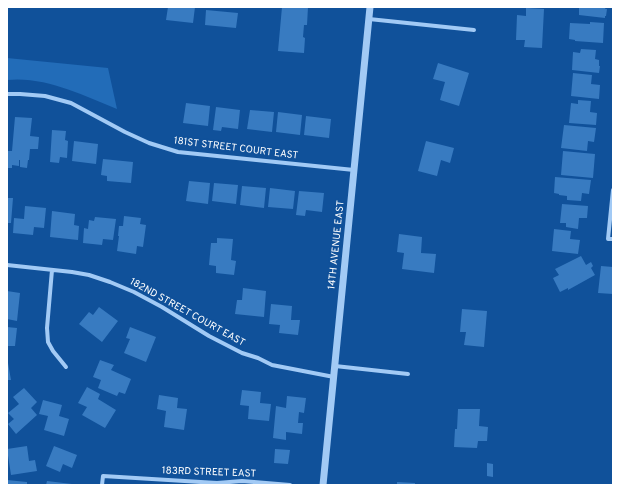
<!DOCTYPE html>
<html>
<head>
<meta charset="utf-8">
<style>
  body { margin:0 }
  #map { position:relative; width:620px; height:492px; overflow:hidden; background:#10519a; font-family:Overpass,sans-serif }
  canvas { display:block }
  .frame { position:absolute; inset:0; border:8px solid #fff; pointer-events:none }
</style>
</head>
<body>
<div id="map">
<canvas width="620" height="492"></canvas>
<div class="frame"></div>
</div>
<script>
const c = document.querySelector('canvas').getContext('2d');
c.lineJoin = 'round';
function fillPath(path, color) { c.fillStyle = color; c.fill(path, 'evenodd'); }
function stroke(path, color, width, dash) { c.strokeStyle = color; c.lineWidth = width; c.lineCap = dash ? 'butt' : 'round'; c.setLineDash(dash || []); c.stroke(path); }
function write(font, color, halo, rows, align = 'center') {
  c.font = font + ' Overpass,sans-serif'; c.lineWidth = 3.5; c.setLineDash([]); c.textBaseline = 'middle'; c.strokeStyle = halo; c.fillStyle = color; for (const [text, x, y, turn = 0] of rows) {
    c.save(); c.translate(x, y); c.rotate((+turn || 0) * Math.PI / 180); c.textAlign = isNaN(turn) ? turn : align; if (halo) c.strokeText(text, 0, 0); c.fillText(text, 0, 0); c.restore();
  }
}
fillPath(new Path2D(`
  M7 58 108 68 117 109C82 95 45 76 7 80Z`), '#226cb8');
fillPath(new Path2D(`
  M168 7H195L193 23 166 20Z
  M282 7H308L307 25H304L303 37 305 38 304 53 278 51Z
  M579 7H606L605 9H607L606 16H605V18L579 15Z
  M526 8 544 9 542 48 524 47 525 40H516L517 15 526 16Z
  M206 10 238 13 236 28 205 25Z
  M590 22 604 23 603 43 575 41V40L569 39 570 23 590 24Z
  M581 49 596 50 595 59 599 60V66H600L599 73 572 70 573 52 580 53Z
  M438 63 469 73 459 106 440 100 445 82 433 79Z
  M573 73 592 75 591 84 600 85 599 99 571 96Z
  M578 100 591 101 590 112 597 113 596 125 569 123 571 103 578 104Z
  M186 103 210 106 208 126 183 123Z
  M216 107 240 110 238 129 222 127 221 131 213 130Z
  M250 110 274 112 272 132 247 129Z
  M278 112 302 115 300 135 276 132Z
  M306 116 331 119 329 138 304 135Z
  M15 117 32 118 30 136 39 137 38 149H30L29 160H28L27 168 20 167V160H19V166L12 165V168H7V151H12Z
  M564 125 596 128 594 142 588 141 587 151 561 148Z
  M52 130 66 131 65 140 68 141 67 158 60 157 59 163 50 162Z
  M74 141 98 144 96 164 72 161Z
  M426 141 454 148 450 163 441 160 437 176 418 171Z
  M563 151 595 154 593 178 561 175Z
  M103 159 133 162 131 183 107 181V176L101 175Z
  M555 177 591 180 589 194 582 193 581 201 567 200V196L559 195V194L554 193Z
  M189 181 210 183 208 204 186 201Z
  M214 183 238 185 236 204 212 201Z
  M242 186 266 188 264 208 240 205Z
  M270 188 295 191 293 209 268 207Z
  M299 191 324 193 322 212 306 210 305 216 296 215Z
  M7 198H13L11 223H7Z
  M562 204 588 206 587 218H579L578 229 566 227V223H560Z
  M25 206 46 208 44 228 34 227 33 235 13 233 14 218 24 219Z
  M52 211 75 214 74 225 79 226 78 240 50 237Z
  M124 216 141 218 140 224 146 225 143 247 137 246 136 254 117 251 119 236H118L119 226H123Z
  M95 217 116 219 113 240 103 239 102 245 83 243 84 228 88 229 89 220 94 221Z
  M554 229 571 231 570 239 580 240 578 254 552 251Z
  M399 234 422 237 421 253 436 254 434 273 402 269 404 253 397 252Z
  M217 238 233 239 231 260 236 261 234 275 216 273V266L209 265 211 243H217Z
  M581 256 586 265 591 262 593 266 591 268 595 275 568 290V288L560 292 553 278 559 275 555 269Z
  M601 266 613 267V294L598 293Z
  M243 288 266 291 264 317 235 314 237 300H242Z
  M7 291 20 293 17 321 7 319Z
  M271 304 292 306 291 320H300L298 335 279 333 280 325 269 324Z
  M99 307 118 321 102 342 79 324 89 312 93 315Z
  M462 309 487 311 484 347 464 345 466 332H460Z
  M7 327 17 328 15 346H7Z
  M130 327 156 337 146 362 124 353 130 339 126 338Z
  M100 360 114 365 111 370 131 379 125 394 119 392 117 396 98 388 101 380 93 377Z
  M7 363H8L11 380H7Z
  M87 387 100 394 98 399 116 410 105 428 82 415 87 407 78 403Z
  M24 388 37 402 31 408 37 415 16 434 8 424 14 419 8 413 19 404 13 397Z
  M242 390 261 392 260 403 271 404 269 421 248 419 249 406 240 405Z
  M159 395 178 398 177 408 187 409 184 430 164 427 166 411 157 409Z
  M287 396 306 398 304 413 299 412 298 423H303L302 434 286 432V440L273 438 276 406 286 408Z
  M43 400 62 405 59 416 69 419 64 436 44 430 48 416 39 414Z
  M458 409H480L479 426 488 427 487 441H478L477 448 454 447 455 429H457Z
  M27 446 29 461 35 460 37 471 11 475 7 449Z
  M54 446 77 455 72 468 63 464 60 472 46 466Z
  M275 449 290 450 288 464 274 463Z
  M487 463 493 464V477L487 476Z
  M7 480 27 482V485H7Z
  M47 481 72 484V485H46Z
  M397 482 415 483V485H397Z`), '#387bc1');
stroke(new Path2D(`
  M369 19 474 30
  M7 94H20L45 96 71 103 125 132 149 143 178 152 354 170
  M613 190 608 239H613
  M7 265 72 272 89 275 110 282 134 292 162 307 209 336 242 353 258 358 272 365 334 377
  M52 270 47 328 48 342 53 351 66 367
  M335 366 408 374
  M102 485 103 476 217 483 242 481 290 485`), '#a2caf5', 4);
stroke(new Path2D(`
  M323 485 370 7`), '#a2caf5', 7);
write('10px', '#fff', '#10519a', [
  ["181ST STREET COURT EAST",236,149,7],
  ["14TH AVENUE EAST",337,245,-84],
  ["182ND STREET COURT EAST",187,313,29],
  ["183RD STREET EAST",209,473,2]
]);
</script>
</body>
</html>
